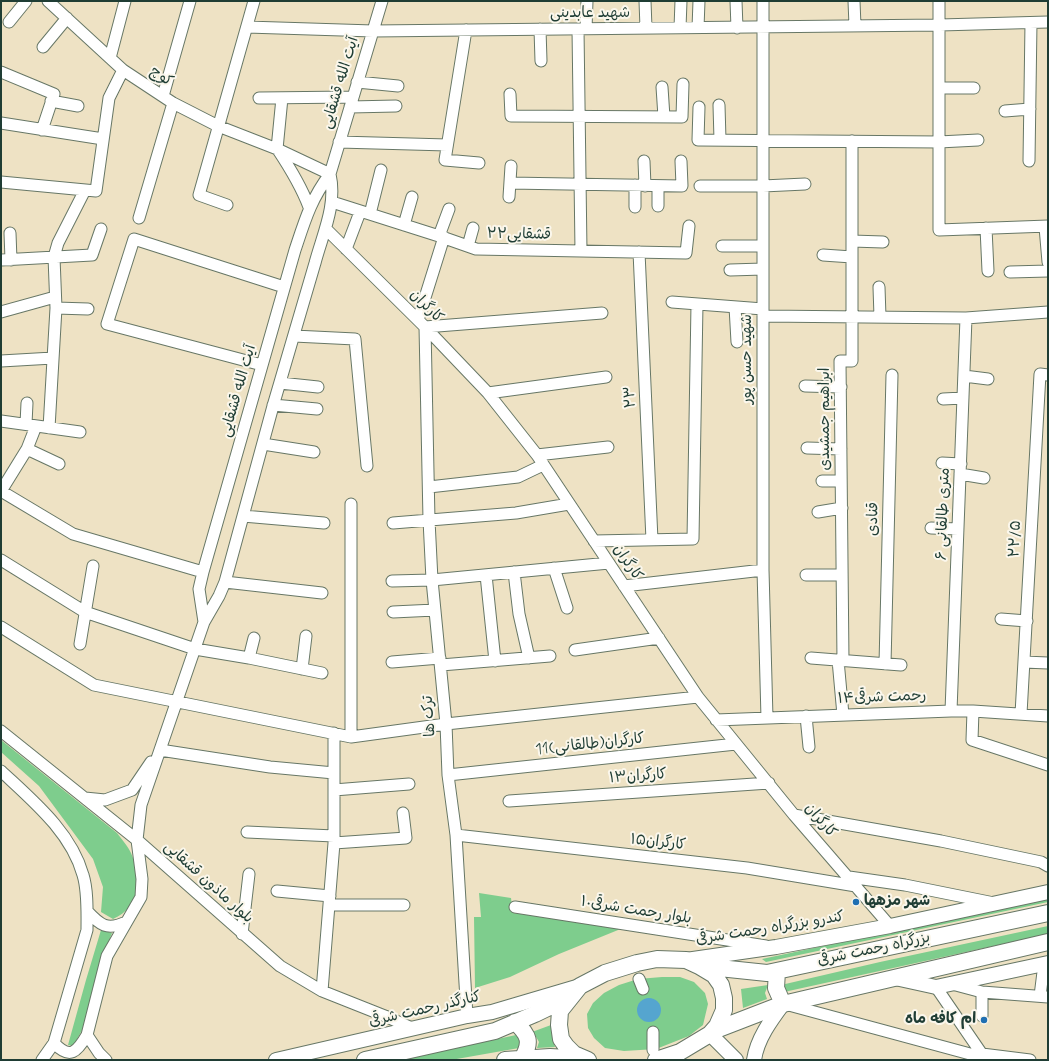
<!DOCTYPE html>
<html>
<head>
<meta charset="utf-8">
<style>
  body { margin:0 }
  #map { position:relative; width:1049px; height:1061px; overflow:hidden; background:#eee2c4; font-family:Mynerve,sans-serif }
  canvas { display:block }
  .frame { position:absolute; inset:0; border:2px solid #1f3d34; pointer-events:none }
</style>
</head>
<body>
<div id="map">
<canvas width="1049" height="1061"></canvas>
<div class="frame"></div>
</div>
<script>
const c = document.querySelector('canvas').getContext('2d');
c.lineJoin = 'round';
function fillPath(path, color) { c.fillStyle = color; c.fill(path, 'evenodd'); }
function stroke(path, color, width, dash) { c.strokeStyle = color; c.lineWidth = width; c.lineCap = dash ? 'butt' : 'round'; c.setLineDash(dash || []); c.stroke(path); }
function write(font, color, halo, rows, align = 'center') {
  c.font = font + ' Mynerve,"Playpen Sans Arabic",sans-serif'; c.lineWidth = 4; c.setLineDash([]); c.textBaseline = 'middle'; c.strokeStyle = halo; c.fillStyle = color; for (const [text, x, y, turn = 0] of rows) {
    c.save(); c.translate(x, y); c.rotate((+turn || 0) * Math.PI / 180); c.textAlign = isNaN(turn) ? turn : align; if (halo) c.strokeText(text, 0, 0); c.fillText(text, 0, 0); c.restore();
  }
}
fillPath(new Path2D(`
  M1 740 117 833C122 840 128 846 131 853 142 878 141 907 113 919L101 912 103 887 93 859 39 786 1 752Z
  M479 893 511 898 513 913 623 928 559 954 510 977 475 988 474 917H481Z
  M1048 898V902L766 962 762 959Z
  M1048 926V934L784 992 781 985 880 962Z
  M101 930 112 933 98 970 84 1027 73 1046 68 1045 86 980Z
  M662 977H680L694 982 705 993 708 1004 703 1025 689 1036 656 1049 624 1051 605 1048 594 1038 588 1028 587 1014 593 1003 604 993 619 985 638 979Z
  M768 985 765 993 767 999 743 1008 741 989Z
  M551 1025 552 1037 555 1047 537 1048 539 1042 535 1035 532 1032Z
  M516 1035 521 1038 519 1048 451 1060H400Z`), '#7ecd8d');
fillPath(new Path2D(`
  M637 1010a12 12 0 1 1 24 0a12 12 0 1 1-24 0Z`), '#55a5cf');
const minor = new Path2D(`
  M48 1 123 70 173 103 218 126 277 149 330 174
  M645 1 646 28
  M736 1 737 28
  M763 1V570L767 718
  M854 1 855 26
  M939 1V230L1048 226
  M9 22 26 1
  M247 27 373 31 940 25 1048 22
  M680 28 681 1
  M698 28 699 1
  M540 29 541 61
  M578 29 581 251
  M586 29 587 1
  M466 30 445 160 479 163
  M43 47 67 18
  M110 58 125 1
  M1 72 54 94 42 130
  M357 82 398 86
  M662 87 664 117
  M940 88H974
  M510 94 511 116 682 117 683 84
  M163 96 190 1
  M259 98 352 97
  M51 101 78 106
  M719 105 720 140
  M350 107 396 106
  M699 107 698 140 939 142 978 140
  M1005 111 1030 109
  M1 123 103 139
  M339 142 447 145
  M277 149 282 98
  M278 150C290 168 301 186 309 207
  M644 161 645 186
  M1029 161 1031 23
  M1 182 96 191 109 98 123 70
  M510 183 682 186 681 161
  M700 186H763L805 184
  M509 197 511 166
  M332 202 439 236 476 249 686 253 689 226
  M227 205 199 195 254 1
  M658 206V186
  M635 207V185
  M370 214 381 170
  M139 218 173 103
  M404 225 412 197
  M1045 227 1048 262
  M986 228 988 271
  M326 229 425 327 488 393 537 455 698 697 794 815 890 926
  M10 233 11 260
  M439 236 449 209
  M852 241 883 242
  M468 246 473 228
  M722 246H763
  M346 249 360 212
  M639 252 652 540
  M823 255 852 257
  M1 260 92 255 101 229
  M730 270 763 269
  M1010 272 1048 271
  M879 287 880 317
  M672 302 763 309
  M735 307 737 342
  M56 308 88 309
  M1 312 55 297
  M763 316 966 318 1048 312
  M418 320 444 237
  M294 336 355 339 367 466
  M1 361 53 358
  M262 365 107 324 134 239 284 287
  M964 376 988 379
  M280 383 318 387
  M805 386 841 387
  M488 393 606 377
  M943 399 963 398
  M273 405 317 409
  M1 421 80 432
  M26 424 27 403
  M49 428 56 308 54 257 58 243 85 190
  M263 444 314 452
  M807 448 841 449
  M27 449 59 464
  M537 455 608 447
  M942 463 961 464
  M960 474 984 478
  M822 481H841
  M429 487 518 477 543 465
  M1 491 73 534 203 572
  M1 491 27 449 36 426
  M351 504V737
  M818 512 842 508
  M243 516 324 523
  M393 523 516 513 569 504
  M931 528 958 529
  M594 541 693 539 697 304
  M1 560 85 612 195 649 249 658 322 673
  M554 568 567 608
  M514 572 519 614 529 658
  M486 575 495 661
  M806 575H842
  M392 581 432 580 609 563
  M225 582 322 593
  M624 586 763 570
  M393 612 435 610
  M1001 619 1027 621
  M204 622 199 589 203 572 295 250C305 220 311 199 330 174L382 1
  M1 627 94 685 351 737 446 724 698 697
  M80 644 93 566
  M575 650 659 638
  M249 658 254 638
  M811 658 901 665
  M838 660 843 715
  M843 661 840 361H852V141
  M392 662 440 658
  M1024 662 1048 663
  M885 664 892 375
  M441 665 550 656
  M302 669 306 636
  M951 711 966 318
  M973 711 972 740 1048 765
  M1021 714 1040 374 1048 375
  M806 716 809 747
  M716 720 951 711H973L1048 716
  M1 731 137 840 280 966 322 991 385 1016 414 1029
  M160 750 270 767 334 773
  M1 771C33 801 71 832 83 875 88 891 87 913 87 930L54 1043 42 1060
  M448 775 736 744
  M334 790 409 784
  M85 798 105 800 132 790 151 762
  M509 801 769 783
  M794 815 941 841 1041 862 1048 866
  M247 832 334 836
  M456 835 747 868 856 886
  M334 843 406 838 403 813
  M849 877 905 885 994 903
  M277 891 330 896
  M329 905H404
  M515 907 766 946
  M87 911C100 925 107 931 126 922
  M242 934 249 874
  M639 979 643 989
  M952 984 982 992 1048 997
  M936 987 986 1060
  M322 991 334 843V733
  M1040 996 1044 964
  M785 1004 985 1058
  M467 1016 456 835 448 775 446 724 432 580 429 520 425 327 602 313
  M982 1016V992
  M653 1032V1050
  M54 1043C70 1060 77 1052 87 1035
  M982 1054 1030 1060
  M106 1060 99 1053 87 1035 107 956 141 897 142 879 137 840 141 805 204 622 219 596 225 582C241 523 257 464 273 406 287 358 301 310 315 263 323 233 337 205 330 174`);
const major = new Path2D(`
  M686 960 776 947 890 926 1048 892
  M895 978 936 987 1048 963
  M710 1034 736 1060
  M276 1060 467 1016 492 1012 580 986
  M754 1060C757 1039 771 1020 783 1004`);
const highway = new Path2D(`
  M700 966 767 973 1048 913
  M777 971 776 988 783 1004
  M515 1022C529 1035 532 1042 522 1059
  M713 1031 783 1004 1048 942
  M365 1060 495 1031 535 1014 568 998
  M505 1060 550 1057 584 1059
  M588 1060 574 1054 566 1046 561 1039 559 1025 560 1011 580 986 605 973 637 963 657 959 686 960 699 966 714 975 721 985 724 998V1010L717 1026 710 1034 680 1052 656 1060`);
stroke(minor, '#677766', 13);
stroke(major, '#677766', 16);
stroke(highway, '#677766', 18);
stroke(minor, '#fff', 11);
stroke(major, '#fff', 14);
stroke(highway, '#fff', 16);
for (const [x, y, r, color] of [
  [856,902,4,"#1f6fb2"],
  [984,1020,4,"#1f6fb2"]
]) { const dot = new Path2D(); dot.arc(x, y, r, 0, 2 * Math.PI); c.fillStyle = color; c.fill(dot); stroke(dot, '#fbf7ec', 1.5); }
write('15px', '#1f3d34', '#fbf7ec', [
  ["شهید عابدینی",590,14],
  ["کوچ",161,77,34],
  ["آیت الله قشقایی",341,83,-73],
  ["۲۲قشقایی",519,235,1],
  ["کارگران",426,307,45],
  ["شهید حسن پور",748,359,-90],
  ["آیت الله قشقایی",239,391,-74],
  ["۲۳",631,397,-93],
  ["ابراهیم جمشیدی",826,419,-90],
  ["۶ متری طالقانی",944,514,-88],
  ["قنادی",874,519,-89],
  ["۲۲/۵",1016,539,-87],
  ["کارگران",627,563,56],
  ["۱۴رحمت شرقی",882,698,-2],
  ["ترک ها",430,716,-94],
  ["11کارگران(طالقانی)",590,745,-6],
  ["کارگران۱۳",638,777,-4],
  ["کارگران",820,821,49],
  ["۱۵کارگران",658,843,6],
  ["بلوار ماذون قشقایی",208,883,42],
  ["۱۰بلوار رحمت شرقی",636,911,9],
  ["کندرو بزرگراه رحمت شرقی",770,929,-9],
  ["بزرگراه رحمت شرقی",874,950,-12],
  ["کنارگذر رحمت شرقی",425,1010,-13]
]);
write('bold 15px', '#1f3d34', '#fbf7ec', [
  ["شهر مزهها",864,902],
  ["ام کافه ماه",976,1020,"right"]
], 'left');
</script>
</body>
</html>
